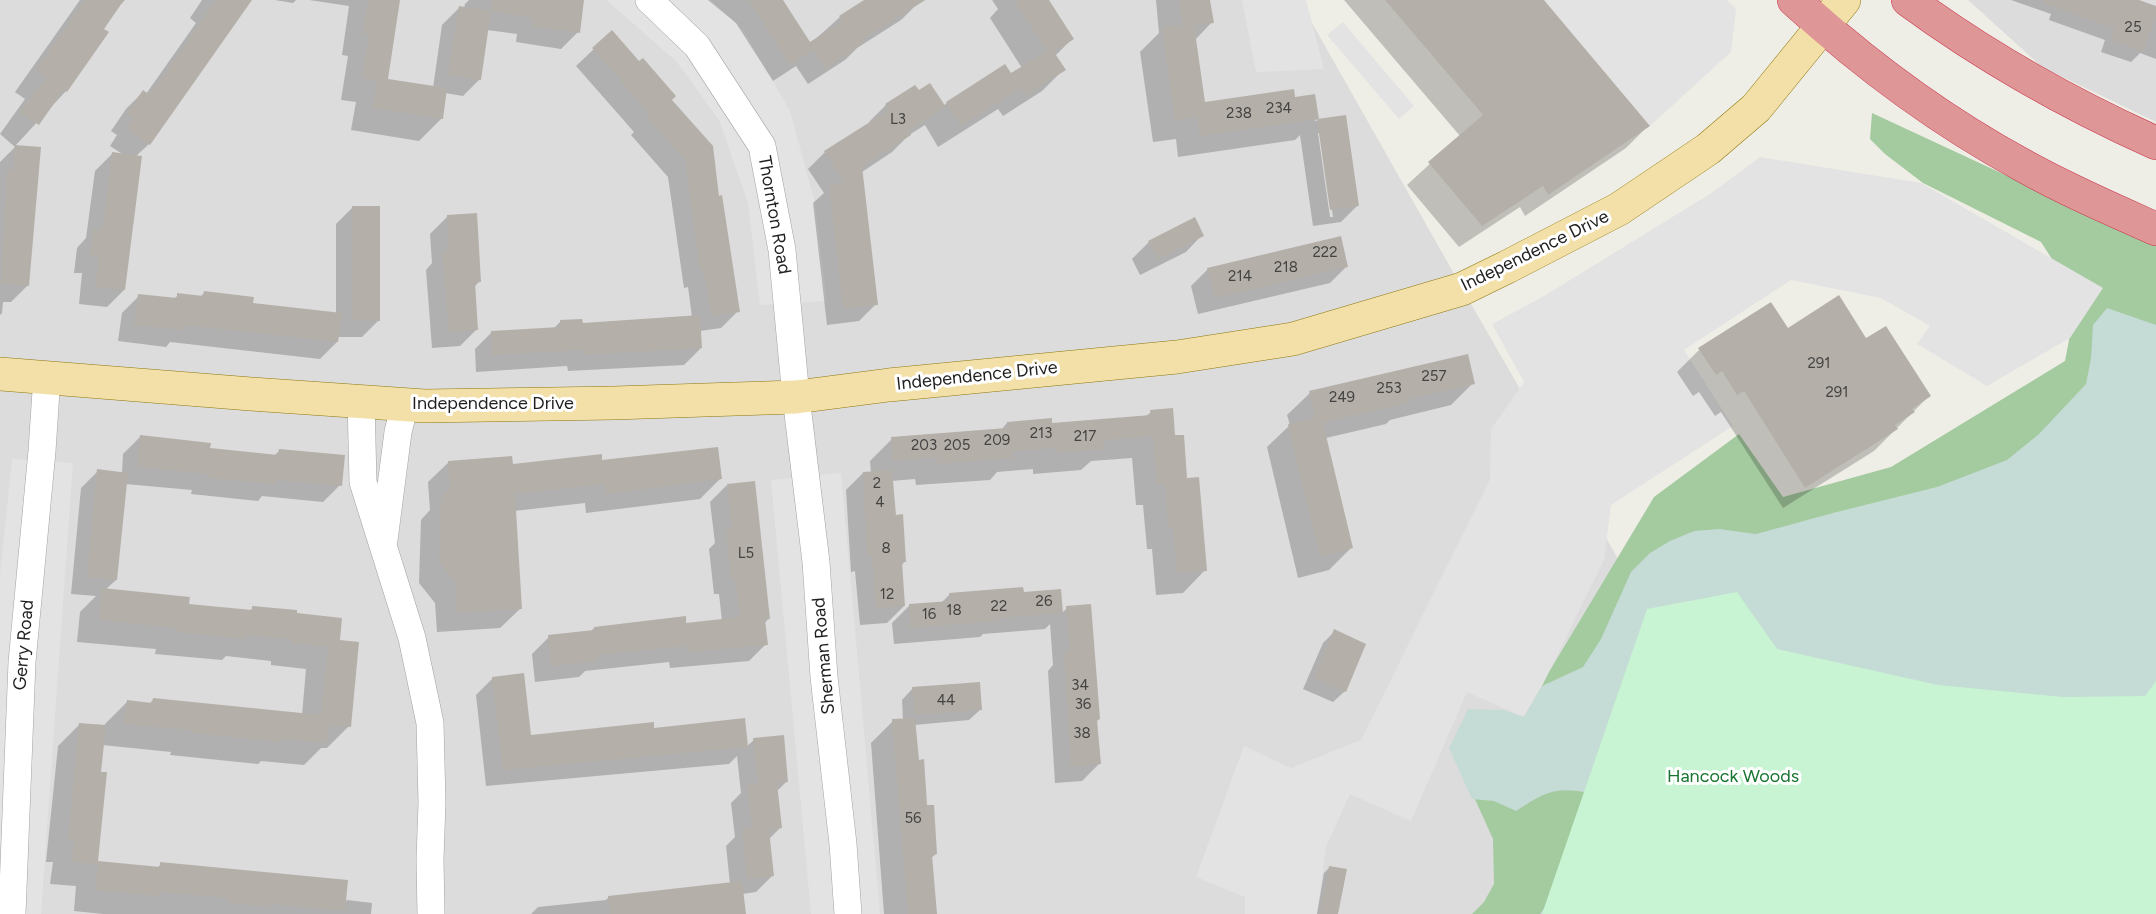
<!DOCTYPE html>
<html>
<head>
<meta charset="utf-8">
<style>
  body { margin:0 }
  canvas { display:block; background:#efeee6 }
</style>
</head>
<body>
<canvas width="2156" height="914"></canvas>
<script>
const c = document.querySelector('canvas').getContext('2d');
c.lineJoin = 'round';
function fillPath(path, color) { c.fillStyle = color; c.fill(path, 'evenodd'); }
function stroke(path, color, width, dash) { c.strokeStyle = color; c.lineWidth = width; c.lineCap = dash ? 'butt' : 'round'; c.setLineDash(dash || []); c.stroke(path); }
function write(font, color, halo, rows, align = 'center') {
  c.font = font + ' Figtree,sans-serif'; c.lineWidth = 6; c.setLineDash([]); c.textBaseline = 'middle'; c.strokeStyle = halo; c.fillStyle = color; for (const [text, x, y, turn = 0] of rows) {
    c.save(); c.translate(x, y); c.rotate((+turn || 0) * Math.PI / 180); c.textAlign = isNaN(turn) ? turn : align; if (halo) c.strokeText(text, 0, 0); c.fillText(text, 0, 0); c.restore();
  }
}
fillPath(new Path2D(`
  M0 0H1299L1478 316 1647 609 1542 914H0Z
  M1968 0H2156V122L2042 67Z`), '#dddcdc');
fillPath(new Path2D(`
  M1872 113 2156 245V914H1472L1484 902 1494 884 1493 839 1474 797 1654 497 1739 434 1783 497 1891 467 2065 361 2077 298 2041 242 1923 183 1885 154 1870 139Z`), '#a4ca9f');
fillPath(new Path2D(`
  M2107 308 2156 325V759L1690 914H1540L1564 880 1589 793C1555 786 1544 793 1516 811L1494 801 1472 799 1449 748 1468 709 1503 710 1524 717 1542 686 1583 667 1601 639 1631 572 1650 553 1670 541 1694 531 1719 529 1756 534 1833 513 1937 487 2007 460 2039 434 2086 384 2091 358 2093 325Z`), '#c5dbd5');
fillPath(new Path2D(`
  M1737 592 1777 649 1938 685 2063 697 2145 696 2156 681V914H1542L1647 609Z`), '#c8f4d3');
fillPath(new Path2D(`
  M606 0H711L744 31 790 111 814 199 827 301 760 305 748 203 719 120 676 61Z
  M1242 0H1306L1324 69 1256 72Z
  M1544 0H1727L1736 9 1731 52 1650 126Z
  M1343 22 1414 106 1399 119 1327 35Z
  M1760 157 1921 183 2103 288 2070 338 1987 386 1917 344 1930 326 1881 298 1791 280 1684 350 1733 426 1611 505 1604 560 1542 686 1524 717 1467 692 1411 821 1350 794 1326 847 1317 914H1245V897L1196 877 1244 746 1291 768 1361 740 1490 479 1491 429 1524 382 1492 324 1544 296 1713 192Z
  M12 459 73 463 41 914H0V575Z
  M841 473 860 686 880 914H811L771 480Z`), '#e3e3e3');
fillPath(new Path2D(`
  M80 0H125L115 10 66 91 15 146 28 285 11 302H3L2 313 0 315V162L15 147 0 134 25 99 15 92Z
  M202 0H250L149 144 136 156 124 290 107 307 79 304 82 273H74L77 248 86 238 95 171 112 154 124 155 110 146 117 135 111 131 126 109 143 92 146 94 196 23 190 18Z
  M275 0H296L293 3Z
  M309 0H398L386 80 433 88 442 25 459 8 464 9 465 4 469 0H568L578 32 561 49 516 42 517 34 487 30 480 79 463 96 445 93 441 119 419 141 351 130 356 102 341 100 348 56 342 55 349 6Z
  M708 0H782L810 44 840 17 867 0H925L914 7 901 20 857 48 845 60 808 84 796 66 773 81 736 23Z
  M992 0H1047L1072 39 1055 56 1064 69 1042 91 1003 116 998 109 938 147 925 125 909 135 892 152 862 172 876 304 859 321 827 325 813 203 824 193 808 169 825 152 870 124 869 122 886 105 918 92 943 106 947 103 1011 75 1022 68 990 18 998 9Z
  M1156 0H1209L1212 22 1195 40 1204 103 1294 99 1317 118 1314 121 1345 117 1358 205 1341 222 1313 226 1300 135 1295 140 1178 157 1176 139 1153 142 1140 52 1159 33ZM1318 133H1321L1333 217H1330Z
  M1344 0H1542L1648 126 1626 148 1525 216 1520 207 1459 247 1407 185 1460 136Z
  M2011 0H2134L2156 8V59L2140 53 2131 62 2101 52 2105 40 2049 20 2051 14Z
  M612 32 670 100 718 198 738 311 721 328 700 331 701 348 684 365 568 371 567 366 476 372 475 349 492 332 554 328 561 321 581 324 692 317 688 287 684 288 668 177 631 135 634 132 576 66Z
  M353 207 379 320 362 337H337V342L320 359 170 342 166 347 118 341 122 313 139 296 173 300 178 295 200 297 204 293 251 304 336 314V224Z
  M447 217 480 281 474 287 477 329 460 346 432 348 426 270 432 263 430 234Z
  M1202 235 1186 252 1140 275 1132 259 1149 242Z
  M1347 266 1330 283 1198 314 1191 286 1208 269Z
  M1788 330 1866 340 1929 396 1874 451 1783 508 1721 412 1715 416 1699 392 1693 396 1677 372 1699 350Z
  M1473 383 1451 405 1390 420 1386 424 1326 438 1351 548 1329 570 1298 578 1267 447 1290 425 1287 415 1310 393Z
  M1151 412 1174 437 1186 479 1205 570 1183 593 1156 595 1152 549H1147L1143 505H1136L1132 458 1091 461 1081 470 1033 474V469L997 472 990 480 916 485 915 479 891 481 894 516 905 561 901 566 904 606 887 623 860 625 855 571 851 572 846 490 863 473H871L870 461 892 439 1001 430 1007 423 1051 425 1145 417Z
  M140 437 208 450 274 456 279 451 340 485 323 502 262 496 258 501 191 494 192 490 125 484 116 580 105 590 187 605 249 611 253 608 295 615 338 641 349 726 327 748H321L304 765 261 761 258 764 170 755 171 752 102 745 96 863 156 869 161 864 344 903 347 900 372 903 371 914H103L74 911 76 886 50 884 53 862H46L58 746 80 724 105 727V724L127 702 149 704 153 700 302 715 306 669 271 665V661L226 656 222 660 155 654 156 649 77 642 80 612 96 596 71 594 81 488 98 471 122 473 123 454Z
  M601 461 720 479 700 499 586 513 585 503 514 511 521 608 500 628 437 632 435 603 419 583 421 520 430 510 428 482 449 462 511 466Z
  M727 485 768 619 764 624 766 644 749 661 670 668 669 662 585 671 579 677 535 682 532 654 549 637 590 632 594 628 685 625 722 621 719 594H714L709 549 715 543 710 502Z
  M950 594H1023L1062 613 1067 608 1099 719 1096 722 1099 764 1082 781 1055 783 1048 671 1053 665 1050 624 1045 629 983 634 980 637 894 644 892 623 909 606 941 603Z
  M1335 631 1345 691 1333 702 1303 689 1323 643Z
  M493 678 530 737 653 729 744 719 746 747 754 740 787 781 776 792 780 828 769 839 773 875 756 892 742 894 743 914H531L538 907 606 900 609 897 730 884 726 846 735 837 731 803 741 793 737 756 729 764 486 786 476 695Z
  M913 688 981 709 969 720 914 725 917 761 936 854 931 858 936 914H884L871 743 893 721 903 720 902 700Z
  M1329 868 1337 914H1317L1324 873Z`), '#0003');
fillPath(new Path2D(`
  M85 0H124L104 29 109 32 67 92 64 89 39 125 20 113 46 77 36 70Z
  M216 0H252L150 145 126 128 133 118 127 113 143 90 150 95Z
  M368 0H400L388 79 447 88 443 119 373 108 377 80 362 78 369 34H363Z
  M492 0H584L580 33 532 26 533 18 491 11Z
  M749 0H783L810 42 843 21 839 16 864 0H925L862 40 864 43 825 69 813 50 790 65Z
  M1014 0H1049L1074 39 1054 52 1066 70 1026 95 1021 88 961 126 946 102 1005 64 1011 73 1047 51Z
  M1179 0H1210L1214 23 1194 25 1205 102 1294 89 1295 97 1315 94 1319 119 1200 136 1197 117 1175 120 1162 28 1183 25Z
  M1385 0H1544L1650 126 1548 195 1543 186 1482 226 1428 162 1483 115Z
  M2043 0H2139L2156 6V15L2143 52 2111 40 2115 29 2043 3Z
  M459 6 491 11 481 80 448 75Z
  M612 30 639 61 643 58 676 96 672 100 713 146 719 196 722 195 740 312 711 316 704 271H700L685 160 647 117 650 114 592 48Z
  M930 83 946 107 908 131 911 135 862 166 878 305 843 308 829 185 845 183 824 151 889 110 885 104 915 85 919 90Z
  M1346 115 1359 206 1330 210 1317 119Z
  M15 145 41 147 29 286 1 284 7 170H13Z
  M112 152 142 156 125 290 95 287 99 257 90 256 93 229 101 230 104 220Z
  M352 206H380V321L352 320Z
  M477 213 481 282H475L478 330 449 332 442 251 448 250 447 215Z
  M1195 217 1204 236 1158 259 1148 241Z
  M1341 236 1348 267 1215 298 1207 268Z
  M204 291 254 297 253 303 342 313 338 342 184 325V330L134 325 138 294 177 298V293L203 296Z
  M1839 295 1866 338 1886 326 1931 396 1912 409 1915 412 1895 425 1898 429 1805 488 1744 391 1737 395 1722 371 1716 375 1698 348 1771 302 1788 328Z
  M700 315 702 348 584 355V350L492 355 491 331 560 327V320L582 319 583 323Z
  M1468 354 1475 384 1409 399 1410 402 1323 423 1353 548 1320 557 1288 424 1315 418 1309 391Z
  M1173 408 1175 435H1184L1187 478 1199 477 1207 571 1177 573 1173 528H1168L1165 483 1157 484 1153 436 1104 440 1105 449 1055 453V448L1013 451V458L937 464V457L893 461 891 437 1007 428V422L1052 418V423L1151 415 1150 410Z
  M140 435 211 443 210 448 278 455 279 449 345 455 342 486 277 480 276 484 208 478V474L137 467Z
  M718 447 722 479 606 494 605 484 515 494 522 609 457 613 455 582 439 562 441 499 450 488 448 461 512 456 513 464 602 454V460Z
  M97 469 128 473 117 580 87 577Z
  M892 470 896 515 903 514 906 562H902L905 606 876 608 872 555 867 556 863 472Z
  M755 481 770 619 765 620 768 645 687 652 686 646 597 655 598 661 551 666 548 635 594 630V627L686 616V623L740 617 735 578H731L726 530 732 529 727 484Z
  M1023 587 1024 592 1061 589 1063 613 998 618 999 621 910 628 909 604 950 601 949 593Z
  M102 588 190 597 189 604 252 610V606L297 610V613L342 618 340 640 359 642 351 727 329 725 327 743 281 739V742L192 733V730L124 724 127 700 152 703 153 698 321 715 328 647 292 643V639L246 635V639L177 632V628L99 620Z
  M1091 604 1100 719 1097 720 1101 764 1071 767 1064 652H1070L1066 606Z
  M1334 629 1366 644 1346 692 1314 678Z
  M524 673 531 735 654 722V728L745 718 748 747 503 770 492 677Z
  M980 682 982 710 915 715 912 687Z
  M915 718 919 760 924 759 927 805H934L937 854 932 855 937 914H908L892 719Z
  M79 723 106 725 101 772H107L98 861 160 867V862L348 880 345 911 270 904 269 907 228 903 229 898 159 892 158 896 95 890 98 864 72 862 74 840H68Z
  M784 735 788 782 777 783 782 828 769 830 774 876 747 879 742 828 752 827 747 785 758 784 753 738Z
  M1329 866 1347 869 1338 914H1320Z
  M742 881 746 914H610L608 896Z`), '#b4b0a9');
const minor = new Path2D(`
  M649 0 697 46 762 146 782 250 796 397 816 562 824 677 843 844 848 914
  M361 401 363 482 412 638 430 723 432 803 430 859 431 914
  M384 540 398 432 405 404
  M12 914 22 662 42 451 47 376`);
const major = new Path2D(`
  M0 374 251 394 425 406 614 403 796 397 889 385 1177 357 1293 339 1462 289 1507 267 1619 209 1708 149 1756 108 1844 0`);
const highway = new Path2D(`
  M1794 0C1863 63 1941 121 2024 166 2067 190 2111 209 2156 229
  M1908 0C1987 58 2067 103 2156 143`);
stroke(minor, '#a3a3a3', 28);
stroke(major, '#8c780f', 34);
stroke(highway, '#ca374f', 34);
stroke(minor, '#fff', 27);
stroke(major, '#f3e0a8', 33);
stroke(highway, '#de9697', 33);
write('15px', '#444342', null, [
  ["25",2133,28],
  ["234",1279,109],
  ["238",1239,114],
  ["L3",898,120],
  ["222",1325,253],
  ["218",1286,268],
  ["214",1240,277],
  ["291",1819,364],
  ["257",1434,377],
  ["253",1389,389],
  ["291",1837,393],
  ["249",1342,398],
  ["213",1041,434],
  ["217",1085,437],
  ["209",997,441],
  ["203",924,446],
  ["205",957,446],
  ["2",877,484],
  ["4",880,503],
  ["8",886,549],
  ["L5",746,554],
  ["12",887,595],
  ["26",1044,602],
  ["22",999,607],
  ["18",954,611],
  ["16",929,615],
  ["34",1080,686],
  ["44",946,701],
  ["36",1083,705],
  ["38",1082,734],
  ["56",913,819]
]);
write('18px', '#1f1f1f', '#fff', [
  ["Thornton Road",774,215,80],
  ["Independence Drive",1535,251,-26],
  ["Independence Drive",977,376,-6],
  ["Independence Drive",493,404],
  ["Gerry Road",24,645,-85],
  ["Sherman Road",824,656,-95]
]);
write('18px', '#17742f', '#fff', [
  ["Hancock Woods",1733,777]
]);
</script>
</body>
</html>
